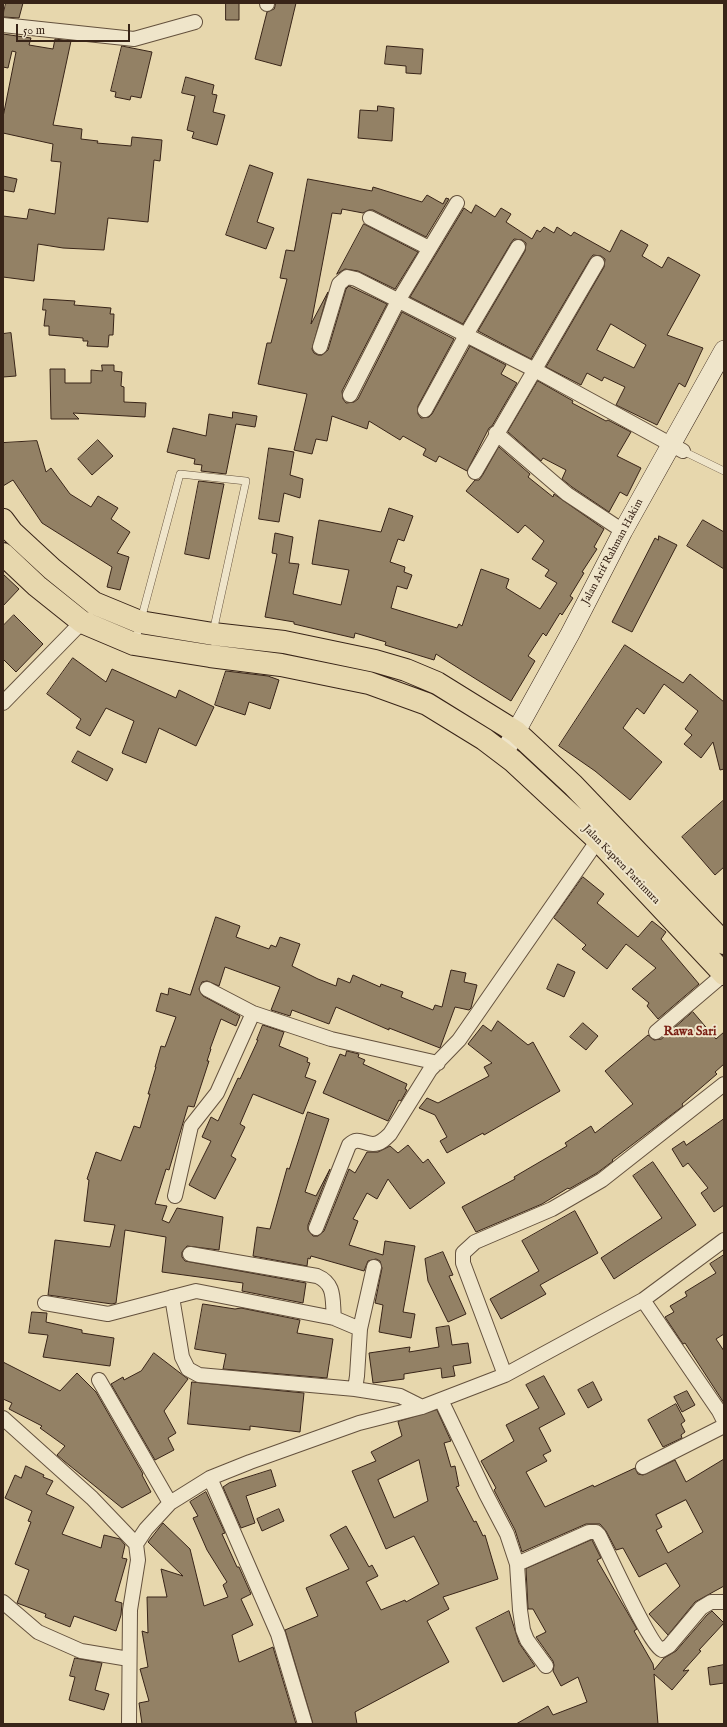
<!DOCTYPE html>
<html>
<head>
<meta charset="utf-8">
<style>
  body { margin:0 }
  #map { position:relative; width:727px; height:1727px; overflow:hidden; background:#e7d7ad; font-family:"IM FELL English",serif }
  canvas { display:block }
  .frame { position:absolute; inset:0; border:4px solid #382418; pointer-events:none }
  .scale { position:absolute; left:16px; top:24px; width:114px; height:18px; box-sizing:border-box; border:2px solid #382418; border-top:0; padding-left:5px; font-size:12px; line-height:14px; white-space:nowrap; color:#382418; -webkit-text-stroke:3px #efe5ca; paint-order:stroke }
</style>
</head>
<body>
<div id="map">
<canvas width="727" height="1727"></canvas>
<div class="frame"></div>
<div class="scale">50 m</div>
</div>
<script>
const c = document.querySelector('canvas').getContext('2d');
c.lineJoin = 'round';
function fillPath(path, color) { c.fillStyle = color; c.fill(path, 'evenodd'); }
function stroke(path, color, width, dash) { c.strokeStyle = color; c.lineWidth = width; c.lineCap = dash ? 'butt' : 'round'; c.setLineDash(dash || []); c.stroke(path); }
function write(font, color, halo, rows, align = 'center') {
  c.font = font + ' "IM FELL English",serif'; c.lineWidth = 4; c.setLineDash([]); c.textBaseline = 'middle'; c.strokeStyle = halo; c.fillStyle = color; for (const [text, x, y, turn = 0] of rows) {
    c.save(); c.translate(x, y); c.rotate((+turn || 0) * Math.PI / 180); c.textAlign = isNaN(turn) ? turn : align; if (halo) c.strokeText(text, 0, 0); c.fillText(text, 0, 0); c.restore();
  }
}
const building = new Path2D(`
  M6 3H23L19 18 3 17Z
  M226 3H239V20H226Z
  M276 3H296L281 66 255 59 267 12 274 9Z
  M3 34 31 38 29 45 53 49 55 39 71 41 53 125 82 129 81 139 98 141 97 143 131 146 132 137 162 140 160 161 154 160 148 222 108 218 104 250 63 248 38 244 34 281 3 277V216L27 219 29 209 55 214 61 162 51 161 53 144 3 133V117L16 52 12 51 8 68 3 67Z
  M122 46 152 52 141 98 131 96 130 100 115 97 116 92 111 91Z
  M387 46 423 49 421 74 406 73V66L385 64Z
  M186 77 214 85 212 94 217 95 213 112 225 115 217 145 192 138 194 132 187 130 195 96 182 93Z
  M378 106 394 108 392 141 358 138 360 110 377 111Z
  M250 165 273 173 257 222 274 228 266 249 226 235Z
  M3 176 17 179 14 192 3 190Z
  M308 179 372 191 373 187 422 202 427 195 443 204 446 198 449 199 426 237 373 210H369L363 213 342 209 341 214 332 213 311 324 328 292 312 349 314 353 318 355H322L328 350 346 289 349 286 387 304 342 391 343 399 346 403 354 402 358 399 402 312 454 339 418 406V414L421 418 429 417 432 414 470 346 506 365 501 374 517 383 492 426 489 428 467 471 439 456 436 462 423 455 426 449 403 436 400 440 369 421 367 429 332 416 327 441 316 439 312 454 294 450 307 394 258 384 267 343H271L287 279 280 278 286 250 294 251Z
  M476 205 495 217 501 208 511 214 506 222 532 239 537 230 540 232 544 227 554 233 557 227 571 236 574 232 610 252 621 230 648 245 642 256 662 268 668 257 700 275 667 335 703 348 685 387 679 383 657 425 616 405 625 387 604 377 602 381 587 373 581 385 546 367 604 267 605 259 601 256 593 255 590 259 531 359 478 331 525 251 526 243 522 240 514 239 511 243 463 324 410 297 464 208 471 213ZM611 324 646 345 634 368 597 350Z
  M364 224 418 252 395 289 358 271 345 269 337 274Z
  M44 299 75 301 74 305 111 308 110 314H114L113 335H109L108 347 87 346 88 341H83V338L49 335V326H44L46 310H43Z
  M11 333 16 376 3 377V334Z
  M102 365H114V371L122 372 121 386 124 387V402L146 403 145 417 73 413 79 419H51L50 369H65V383H91V370L102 371Z
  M538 381 573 401 572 403 606 421 608 420 631 432 617 456 641 468 627 496 620 492 609 512 572 487 562 479 566 470 543 458 541 461 508 432Z
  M233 412 257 416 255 427 236 424 226 474 201 471 202 465 194 464 195 459 167 452 173 428 206 436 209 414 232 418Z
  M98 440 113 456 92 475 78 459Z
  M37 441 46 472 51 468 70 494 91 507 98 496 118 508 111 519 130 532 117 553 129 557 120 590 107 587 112 567 42 523 13 480 3 486V443Z
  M499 447 530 474 528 477 553 497 554 494 604 529 594 547 597 549 582 572 584 573 570 596 573 598 562 615 560 613 546 636 543 633 528 656 535 661 511 701 436 654 434 660 385 645 386 642 355 633 354 638 294 624V622L265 617 277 554 272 553 275 533 293 537 289 563 299 564 293 594 341 605 349 570 312 564 319 520 381 532 389 508 413 516 404 541 398 539 390 562 405 567 404 572 412 575 407 589 397 586 391 608 457 628 459 624 462 626 481 569 509 579 506 588 540 609 557 583 545 576 549 570 532 559 544 541 525 525 518 533 466 491 475 480H479L482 476Z
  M269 448 294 452 290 475 303 479 300 498 284 493 279 522 259 519Z
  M199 481 224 484 209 559 185 554Z
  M703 520 724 532V569L687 546Z
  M659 536 677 545 632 632 612 622 655 538 658 540Z
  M3 574 19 589 3 606Z
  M14 615 43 644 16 672 3 659V626Z
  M625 645 683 683 690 674 724 702V769L720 770 713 742 701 758 684 744 692 735 685 729 698 711 664 684 644 714 637 708 623 728 662 762 630 800 595 771 559 746Z
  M73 658 106 682 112 669 176 698 179 690 214 707 196 746 159 728 146 763 122 753 134 721 106 708 90 736 76 728 81 719 47 694Z
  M226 671 268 676 279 680 270 709 249 702 245 715 215 705Z
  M78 751 113 769 107 781 72 762Z
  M724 800V867L715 875 682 837Z
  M583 877 604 894 597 903 638 937 652 921 666 932 661 939 699 984 658 1019 647 1006 649 1003 632 989 656 968 626 944 607 969 582 949 586 945 554 918Z
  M216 917 240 926 236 937 269 949 271 945 276 947 280 937 300 944 292 966 318 979 336 986 338 978 350 983 353 975 380 987 381 984 403 992 401 997 433 1010 435 1005 442 1007 451 970 466 973 464 982 477 985 471 1008 469 1010 455 1007 440 1048 389 1028V1030L336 1007 329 1024 292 1010 290 1016 271 1010 280 987 225 967 219 986 207 981 202 982 199 989 203 996 240 1016 236 1026 221 1019 210 1049H211L207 1061H209L194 1107 188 1106 169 1170 166 1169 155 1204 167 1206 162 1220 169 1223 177 1208 223 1217 219 1250 187 1246 182 1252V1257L185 1261 306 1283 303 1303 242 1291 243 1283 162 1272 166 1237 125 1230 116 1303 112 1304 48 1295 55 1240 110 1247 115 1225 84 1221 89 1180 87 1179 96 1152 121 1161 134 1126 140 1128 150 1094H148L156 1067H155L161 1046 165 1047 176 1017 156 1011 161 993 168 995 169 988 190 995Z
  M558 964 575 972 564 997 547 989Z
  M693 1012 716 1039 724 1032V1064L715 1072 717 1074 682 1104 683 1106 612 1160 613 1161 597 1173 569 1189 568 1188 542 1204 476 1232 462 1207 515 1179 514 1177 567 1146 565 1143 591 1126 595 1133 633 1104 605 1071 648 1035 654 1040 661 1039Z
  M498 1021 528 1045 533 1042 560 1091 484 1135 483 1133 447 1153 440 1141 447 1137 435 1115 419 1108 427 1098 438 1103 489 1076 484 1067 492 1063 468 1044 483 1025 491 1031Z
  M583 1023 598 1036 586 1050 570 1037Z
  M263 1025 284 1032 279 1046 308 1058 307 1062 310 1063 305 1077 316 1081 303 1114 253 1094 240 1124 245 1127 231 1156 236 1159 215 1199 189 1185 211 1141 202 1137 211 1117 218 1121 238 1078 240 1079 258 1040H257Z
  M347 1051 359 1054 358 1057 365 1060 363 1064 407 1084 405 1089 407 1090 401 1101 399 1100 388 1121 323 1093 340 1054 345 1056Z
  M308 1112 329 1119 305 1192 316 1196 330 1169 308 1225V1230L313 1236H318L324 1231 349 1169 355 1173 367 1152H378L390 1146 398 1153 408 1145 423 1163 428 1159 445 1183 410 1209 388 1179 377 1199 367 1193 353 1219 358 1221 349 1245 383 1255 385 1241 415 1246 403 1312 415 1314 411 1338 379 1332 383 1305 375 1303 382 1268 380 1261 376 1259 368 1261 364 1271 311 1256 310 1259 308 1258 307 1266 253 1256 257 1227 270 1229 287 1168 289 1169Z
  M724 1119V1205L714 1212 701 1193 708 1188 688 1163 683 1167 672 1149 684 1141 686 1145Z
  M653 1162 696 1225 614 1279 601 1258 662 1218 633 1176Z
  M575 1211 598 1253 540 1285 546 1294 501 1319 490 1299 539 1271 522 1241Z
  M443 1252 453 1275 449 1276 466 1314 448 1322 428 1281 425 1259Z
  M724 1255V1334L716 1339 724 1351V1403L685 1343 683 1344 665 1317 674 1312 670 1306 687 1296 685 1292 716 1273 710 1264Z
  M203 1304 235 1309 241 1308 300 1320 297 1333 333 1339 327 1378 223 1369 226 1354 195 1349Z
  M32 1312 47 1313 46 1322 82 1330V1333L114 1338 110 1366 43 1357 48 1335 29 1333Z
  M449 1326 452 1345 468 1343 471 1363 453 1366 455 1376 442 1378 441 1368 404 1374V1379L373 1383 369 1353 410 1347 409 1352 439 1347 436 1328Z
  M154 1353 188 1379 164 1411 176 1433 168 1438 174 1450 155 1460 111 1384 123 1377 124 1380 141 1371Z
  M3 1362 60 1391 77 1373 96 1392 143 1474 142 1475 151 1492 122 1508 64 1461 57 1455 65 1446 40 1428 42 1426 9 1409 12 1403 3 1399Z
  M544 1376 565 1414 539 1428 551 1451 543 1455 547 1461 526 1472 545 1507 593 1485 594 1487 635 1468 638 1474 643 1475 675 1460 686 1482 724 1459V1586L695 1602 668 1635 649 1614 680 1586 666 1563 639 1577 623 1548 616 1550 606 1531 600 1524H586L522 1552 515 1530 494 1490 496 1488 481 1461 514 1441 506 1425 539 1408 526 1385ZM686 1500 703 1532 668 1553 656 1530 662 1527 656 1515Z
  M192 1382 304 1393 300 1432 250 1426V1430L188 1424Z
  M593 1382 602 1400 588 1408 578 1390Z
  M687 1391 695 1405 682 1412 674 1397Z
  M676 1404 685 1421 681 1424 685 1432 681 1435 682 1438 663 1447 648 1420Z
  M437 1410 451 1441 444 1443 451 1467 455 1466 459 1486 456 1487 474 1522 476 1521 483 1536 485 1535 498 1579 443 1597 449 1609 427 1621 449 1662 355 1712 357 1724H313L285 1630 318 1616 306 1588 349 1569 330 1535 346 1526 369 1567 372 1565 378 1576 366 1582 381 1610 405 1600 406 1602 439 1584 414 1536 386 1549 352 1471 376 1461 371 1452 402 1436 398 1422ZM419 1460 428 1501 394 1518 378 1480Z
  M26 1466 44 1475 43 1477 53 1481 46 1494 74 1507 62 1534 101 1548 104 1535 120 1539 125 1545 122 1558 127 1559 115 1601 122 1603 121 1615 116 1631 74 1616 70 1627 45 1617 46 1614 17 1603 29 1570 15 1564 31 1522 28 1521 32 1511 5 1498 15 1475 21 1478Z
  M271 1470 276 1486 246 1496 255 1523 241 1528 223 1487 229 1483Z
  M206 1492 225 1533 222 1534 237 1567H239L251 1594 241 1599 253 1625 232 1635 239 1662 273 1647 296 1724H142L139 1703 149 1701 140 1669 148 1667 142 1631 148 1633 147 1597H167L161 1569 183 1576 148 1542 163 1523 190 1549 204 1606 228 1597 223 1585 227 1582 207 1550 193 1518 198 1516 190 1502Z
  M279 1509 284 1521 262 1531 257 1519Z
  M592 1540 601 1558 597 1560 637 1629 634 1631 653 1664 654 1670 664 1658 676 1651 707 1615 712 1611 724 1623 699 1650 701 1651 683 1671 689 1670 672 1690 654 1674 658 1724H516L548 1706 553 1715 587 1702 578 1677 561 1686 553 1671 554 1665 553 1661 536 1637 546 1632 533 1609H528L526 1569Z
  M509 1611 519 1643 535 1666 503 1682 476 1628Z
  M75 1658 102 1663 95 1690 109 1694 104 1710 69 1700 75 1677 70 1676Z
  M724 1665V1683L710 1685 708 1668Z`);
fillPath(building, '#938165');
stroke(building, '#382418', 1);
const lane = new Path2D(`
  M683 451 724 471
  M135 642 180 474 246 481 213 632`);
const street = new Path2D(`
  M267 3V4
  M3 25 134 39 195 22
  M370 218 429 248
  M320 347 339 284 347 277 356 279 535 370 683 451
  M350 395 398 301 457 203
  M425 410 466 335 518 247
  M496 433 567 494 623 531
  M475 472 597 263
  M3 703 82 622
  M207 989 253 1013 331 1039 438 1063
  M656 1032 724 974
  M175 1196 191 1126 217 1093 253 1013
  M316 1228 349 1145C358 1136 363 1144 373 1144 380 1144 385 1139 390 1134L430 1070 459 1040 598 840
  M190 1254 317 1276C336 1284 332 1300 334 1318
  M374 1267 360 1329 357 1376 355 1389 400 1396 422 1407
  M172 1297 182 1357 188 1369 199 1375 355 1389
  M643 1300 719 1411 724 1421
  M45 1303 108 1314 196 1291 334 1318 360 1329
  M505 1375 463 1263V1253L475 1242 552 1209 602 1180 724 1084
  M99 1380 170 1503
  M441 1400 486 1494 507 1534 517 1564 520 1610 523 1630 527 1640 546 1666
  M3 1418 92 1498 136 1544
  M643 1467 724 1426
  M210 1478 278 1634 305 1724
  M517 1564 589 1532H596L599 1535C608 1552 650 1646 662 1650L669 1646 701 1608 711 1602H724
  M3 1602 38 1632 81 1651 129 1659
  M129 1724 130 1610 138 1560 136 1544 146 1529 170 1503 210 1478 250 1462 359 1423 422 1407 505 1375 643 1300 724 1240`);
const secondary = new Path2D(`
  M504 753 570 634 623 531 724 350`);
const primary = new Path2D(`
  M3 520 12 532 52 569 94 603 140 622 213 634 284 642 375 661 406 670 437 683 516 732 573 785 724 943
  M3 554 37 586 82 622 134 644 210 656 281 665 369 683 427 704 484 739 513 761 598 840 724 974`);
stroke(lane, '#64513d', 8);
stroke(street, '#64513d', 16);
stroke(secondary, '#382418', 20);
stroke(primary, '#382418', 24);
stroke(lane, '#efe5ca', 7);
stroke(street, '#efe5ca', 14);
stroke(secondary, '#efe5ca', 19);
stroke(primary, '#e7d7ad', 22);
write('11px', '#382418', '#efe5ca', [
  ["Jalan Arif Rahman Hakim",613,552,-62],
  ["Jalan Kapten Pattimura",621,865,46]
]);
write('bold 13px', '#7a1f14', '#efe5ca', [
  ["Rawa Sari",690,1032]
]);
</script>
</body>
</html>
